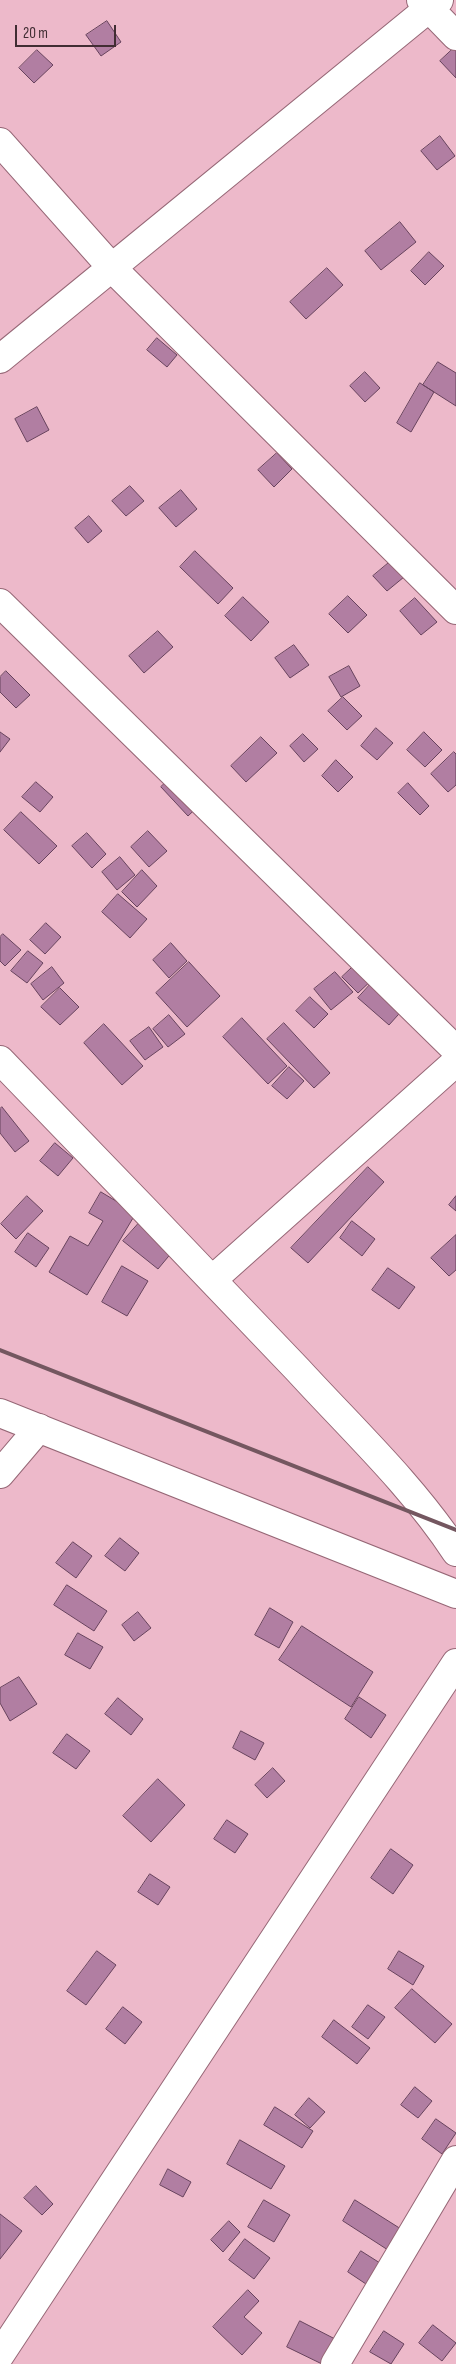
<!DOCTYPE html>
<html>
<head>
<meta charset="utf-8">
<style>
  body { margin:0 }
  #map { position:relative; width:456px; height:2364px; overflow:hidden; background:#edb9ca; font-family:"Sofia Sans Condensed",sans-serif }
  canvas { display:block }
  .scale { position:absolute; left:15px; top:25px; width:101px; height:22px; box-sizing:border-box; border:2px solid #412d33; border-top:0; padding-left:6px; font-size:15px; line-height:18px; white-space:nowrap; color:#412d33; -webkit-text-stroke:4px #edb9ca; paint-order:stroke }
</style>
</head>
<body>
<div id="map">
<canvas width="456" height="2364"></canvas>
<div class="scale">20 m</div>
</div>
<script>
const c = document.querySelector('canvas').getContext('2d');
c.lineJoin = 'round';
function fillPath(path, color) { c.fillStyle = color; c.fill(path, 'evenodd'); }
function stroke(path, color, width, dash) { c.strokeStyle = color; c.lineWidth = width; c.lineCap = dash ? 'butt' : 'round'; c.setLineDash(dash || []); c.stroke(path); }
const building = new Path2D(`
  M107 21 121 42 101 56 86 35Z
  M456 46V78L440 61Z
  M37 50 53 65 34 83 19 68Z
  M440 136 455 156 437 170 421 151Z
  M400 222 416 242 381 270 365 251Z
  M429 252 444 266 425 285 411 271Z
  M327 268 343 285 306 319 290 302Z
  M157 338 177 355 167 367 147 350Z
  M438 362 456 373V406L423 385Z
  M365 372 380 388 365 402 350 386Z
  M420 383 434 392 411 432 397 423Z
  M37 407 49 430 27 442 15 419Z
  M277 453 292 469 274 487 258 470Z
  M130 486 144 501 126 516 112 501Z
  M181 490 197 509 176 527 159 508Z
  M89 516 102 531 88 543 75 528Z
  M195 551 233 588 218 604 180 567Z
  M391 561 404 577 387 591 373 576Z
  M348 596 367 615 348 633 329 614Z
  M243 597 269 622 251 641 225 616Z
  M415 598 437 622 421 635 400 611Z
  M158 631 173 647 144 673 129 656Z
  M294 645 309 665 290 678 275 658Z
  M349 666 360 686 341 697 329 677Z
  M6 671 30 695 16 708 0 692V677Z
  M343 697 362 716 347 730 328 711Z
  M376 728 393 743 377 760 361 746Z
  M0 732 10 739 0 752Z
  M424 732 442 750 425 767 407 750Z
  M303 734 318 749 304 762 290 746Z
  M261 737 277 753 246 782 231 766Z
  M454 752 456 754V785L448 792 431 774Z
  M336 760 353 777 338 792 322 776Z
  M180 769 207 798 188 816 161 787Z
  M36 782 53 797 40 812 22 797Z
  M408 783 429 806 420 815 398 793Z
  M21 812 57 846 39 864 4 830Z
  M148 831 167 851 149 867 131 847Z
  M87 833 106 854 92 868 72 846Z
  M120 857 135 875 117 890 102 872Z
  M142 870 157 886 137 907 122 892Z
  M118 894 147 919 130 938 102 912Z
  M46 923 61 937 45 954 30 940Z
  M3 934 21 950 5 966 0 961V937Z
  M171 943 187 961 169 978 153 960Z
  M28 951 43 963 27 983 11 971Z
  M189 962 220 996 187 1027 156 993Z
  M358 962 374 978 358 993 342 977Z
  M52 967 64 983 43 1000 31 984Z
  M335 972 353 992 331 1010 314 989Z
  M377 977 407 1005 389 1025 358 998Z
  M60 988 79 1007 60 1025 41 1007Z
  M310 997 328 1014 314 1028 296 1011Z
  M169 1015 185 1034 168 1047 153 1029Z
  M242 1018 287 1066 268 1084 223 1037Z
  M284 1023 330 1073 314 1088 267 1039Z
  M104 1024 143 1066 122 1085 84 1043Z
  M149 1027 163 1047 145 1060 130 1041Z
  M289 1067 304 1081 287 1099 272 1086Z
  M2 1107 29 1141 15 1152 0 1133V1109Z
  M55 1143 73 1158 58 1176 40 1161Z
  M368 1167 384 1182 308 1263 291 1248Z
  M101 1192 136 1213 87 1295 49 1272 70 1236 88 1246 103 1221 89 1213Z
  M27 1196 43 1211 16 1239 1 1224Z
  M456 1196V1211L449 1205Z
  M352 1221 375 1239 362 1256 340 1238Z
  M139 1223 173 1251 158 1269 123 1241Z
  M28 1233 49 1248 36 1267 15 1252Z
  M456 1235V1270L449 1276 431 1258Z
  M122 1266 148 1281 127 1316 102 1302Z
  M388 1268 415 1287 399 1309 372 1290Z
  M120 1538 139 1553 125 1571 105 1556Z
  M73 1542 92 1556 76 1578 56 1563Z
  M67 1585 107 1611 94 1631 54 1605Z
  M270 1608 293 1622 279 1648 255 1635Z
  M138 1612 151 1628 134 1641 122 1625Z
  M302 1626 373 1672 351 1707 279 1660Z
  M78 1633 103 1647 90 1669 65 1655Z
  M19 1677 37 1704 10 1721 0 1703V1688Z
  M359 1697 386 1715 371 1738 345 1719Z
  M118 1698 143 1719 131 1735 105 1714Z
  M241 1731 264 1743 255 1760 233 1748Z
  M67 1734 90 1751 76 1769 53 1753Z
  M273 1768 285 1781 267 1798 255 1785Z
  M158 1779 185 1805 151 1842 123 1816Z
  M227 1820 248 1834 235 1853 214 1839Z
  M391 1849 413 1865 393 1894 371 1878Z
  M150 1874 170 1887 158 1905 138 1892Z
  M97 1951 116 1965 86 2005 67 1991Z
  M399 1951 424 1966 413 1985 388 1969Z
  M412 1989 452 2024 435 2043 395 2008Z
  M368 2005 385 2017 368 2039 352 2027Z
  M123 2007 142 2022 125 2044 106 2029Z
  M334 2020 370 2048 357 2064 322 2037Z
  M415 2087 432 2101 418 2118 401 2105Z
  M309 2098 325 2112 310 2128 295 2115Z
  M275 2107 313 2131 302 2148 264 2125Z
  M436 2119 456 2133 442 2154 422 2139Z
  M240 2140 285 2166 271 2189 227 2164Z
  M168 2169 191 2182 183 2197 160 2185Z
  M36 2186 53 2204 42 2215 24 2198Z
  M264 2200 290 2215 274 2242 248 2227Z
  M355 2200 401 2229 388 2250 343 2221Z
  M0 2214 22 2231 0 2259Z
  M229 2221 240 2232 223 2252 211 2240Z
  M245 2239 270 2258 254 2279 229 2260Z
  M361 2251 380 2263 366 2284 348 2272Z
  M248 2290 259 2301 244 2317 262 2333 242 2355 213 2327Z
  M300 2321 337 2340 322 2364 287 2347Z
  M433 2325 456 2343 442 2361 419 2343Z
  M384 2331 404 2344 391 2364 370 2352Z`);
fillPath(building, '#b17ea2');
stroke(building, '#67435d', 1);
const minor = new Path2D(`
  M421 0 456 36
  M0 142 113 269 456 610
  M0 359 439 0
  M0 603 456 1050
  M0 1060C100 1163 199 1266 298 1370 352 1429 412 1485 456 1552
  M212 1280 456 1062
  M0 1474 39 1428
  M0 2355 456 1663
  M335 2364 456 2160`);
const tertiary = new Path2D(`
  M0 1413 456 1594`);
stroke(minor, '#966776', 30);
stroke(tertiary, '#966776', 30);
stroke(minor, '#fff', 28);
stroke(tertiary, '#fff', 28);
stroke(new Path2D(`
  M0 1350 456 1530`), '#745760', 4);
</script>
</body>
</html>
